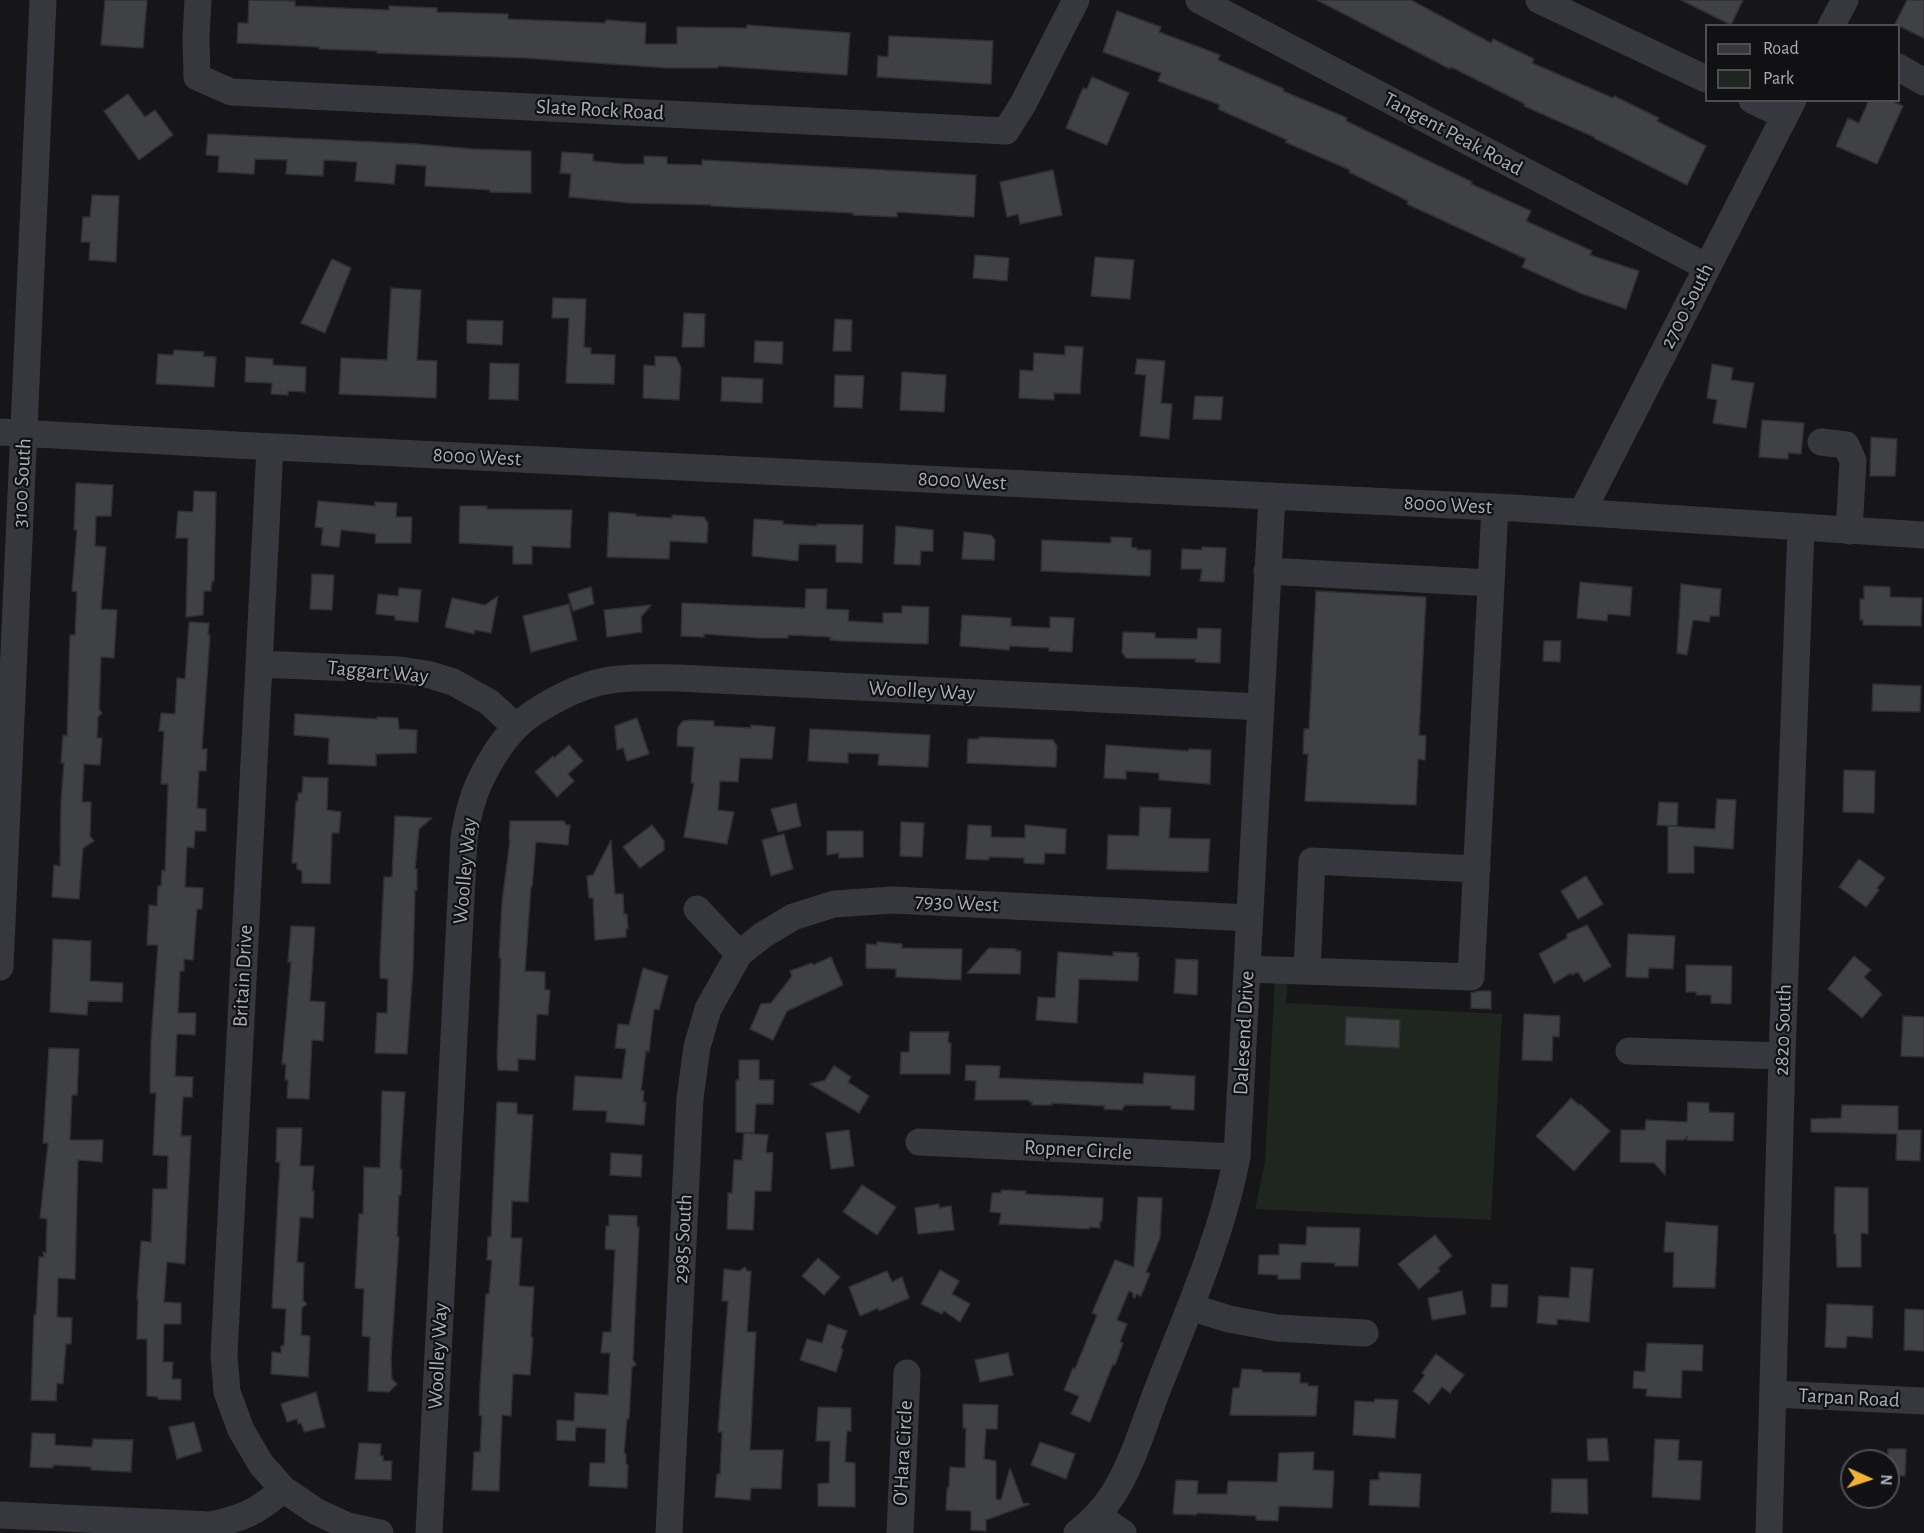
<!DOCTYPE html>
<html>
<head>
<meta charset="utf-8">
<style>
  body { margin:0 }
  #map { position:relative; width:1924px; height:1533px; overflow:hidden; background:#161618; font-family:"Alegreya Sans",sans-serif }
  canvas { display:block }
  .legend { position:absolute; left:1705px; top:24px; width:195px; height:78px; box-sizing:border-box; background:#111113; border:2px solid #4d4f55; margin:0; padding:8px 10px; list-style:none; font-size:18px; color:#a8adb8 }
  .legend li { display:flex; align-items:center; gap:12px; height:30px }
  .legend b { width:30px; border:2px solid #4d4f55 }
  .north { position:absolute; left:1840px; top:1449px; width:60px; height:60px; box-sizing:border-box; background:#111113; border:2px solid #4d4f55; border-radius:50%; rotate:93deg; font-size:16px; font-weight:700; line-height:24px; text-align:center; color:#a8adb8 }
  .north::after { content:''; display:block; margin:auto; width:21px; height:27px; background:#f2b134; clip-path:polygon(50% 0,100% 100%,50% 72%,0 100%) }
</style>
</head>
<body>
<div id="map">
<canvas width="1924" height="1533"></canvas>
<ul class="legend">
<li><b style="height:8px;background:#37383d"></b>Road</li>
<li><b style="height:16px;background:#1e261f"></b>Park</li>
</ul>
<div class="north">N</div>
</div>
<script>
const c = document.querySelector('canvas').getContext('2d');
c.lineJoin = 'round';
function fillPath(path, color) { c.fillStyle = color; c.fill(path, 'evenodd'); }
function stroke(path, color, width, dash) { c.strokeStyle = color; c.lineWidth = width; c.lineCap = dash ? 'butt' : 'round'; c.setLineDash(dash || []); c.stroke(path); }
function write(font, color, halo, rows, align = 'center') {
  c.font = font + ' "Alegreya Sans",sans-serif'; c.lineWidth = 4.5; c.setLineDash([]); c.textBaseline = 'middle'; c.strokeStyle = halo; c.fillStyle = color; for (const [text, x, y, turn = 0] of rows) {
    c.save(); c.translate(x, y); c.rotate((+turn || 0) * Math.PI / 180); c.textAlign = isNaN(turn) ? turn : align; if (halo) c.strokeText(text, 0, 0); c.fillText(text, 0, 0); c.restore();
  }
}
fillPath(new Path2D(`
  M1275 980 1288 982 1286 1003 1502 1014 1491 1220 1255 1209 1265 1162Z`), '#1e261f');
const building = new Path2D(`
  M105 0H147L143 48 101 45Z
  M249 0 295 1V6L389 10V6L437 8V12L508 14V19L605 23 606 20 646 23 645 44H677V27L747 28V25L850 33 847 75 718 66V68H667L525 58 377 53V51L319 49V47L237 43 238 23H248Z
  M1317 0H1411L1491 43 1493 39 1534 59 1532 63 1613 98 1614 96 1659 118 1657 121 1706 146 1687 185 1594 138V137L1524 106 1525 104 1451 67 1450 69Z
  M1681 0H1743L1731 25Z
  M1907 0H1924V38L1895 24Z
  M1117 11 1161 27 1159 32 1220 55 1218 60 1284 89 1283 91 1347 118 1346 121 1472 182 1471 184 1531 211 1526 221 1592 251 1590 255 1639 271 1626 309 1580 293 1522 267 1526 259 1407 204 1408 201 1349 172 1350 170 1285 142 1287 140 1218 109 1220 105 1158 81 1161 73 1103 52Z
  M889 36 993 41 991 84 877 77 878 56 888 57Z
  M1092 77 1129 93 1107 145 1066 128 1083 88 1087 89Z
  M128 94 145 117 155 110 173 135 139 160 104 111Z
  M1869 100H1889L1903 106 1877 164 1836 146 1848 118 1859 123Z
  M208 134 417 144 472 149 531 151V193L490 192V190L425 186 426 166 396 164 394 184 355 181 357 162 324 160 323 176 286 174 287 160 255 159 254 174 218 172 219 156 206 155Z
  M562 152 593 154V161L624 164H644V156L667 157V164L702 165V160L976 175 974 217 897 212V217L853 215V213L711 206V205L631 203 569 197 571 174 560 173Z
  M1053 170 1062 215 1020 224 1018 214 1007 217 1000 182Z
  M92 195 119 196 116 262 89 260 90 242H81L83 217H90Z
  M975 255 1009 258 1007 281 973 278Z
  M1095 257 1134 260 1130 299 1091 296Z
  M332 259 351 268 325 333 301 323Z
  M391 288 421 290 417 360 437 361 436 398 339 394 341 358 387 360Z
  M553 298 586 299 584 347 591 348V354L615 355 614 384 566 383 569 318H552Z
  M684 313 705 314 704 347H682Z
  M835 319 852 320 851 351H833Z
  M467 320 503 321 502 345 467 343Z
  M755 341 783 342 782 364 754 362Z
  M1065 346 1083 347 1080 394 1054 393V400L1019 398 1020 370 1033 371 1034 353 1065 355Z
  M174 350 204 352 203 356 216 357 214 387 156 384 158 354 173 355Z
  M655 356 676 357 681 368 679 400 643 398 644 365 655 366Z
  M246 357 273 359V365L306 367 305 392 288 391V395L271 394 272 383 245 382Z
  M1137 359 1165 361 1161 403 1172 404 1169 439 1140 436 1146 375 1135 374Z
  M490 363 519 364 518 400 489 399Z
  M1712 364 1733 368 1731 380 1754 383 1746 428 1713 423 1717 400 1707 398Z
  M902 372 946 375 944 412 900 410Z
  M835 375 864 376 862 408 834 407Z
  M722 377 763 379 762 403 721 401Z
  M1195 396 1223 397 1221 420 1193 419Z
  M1762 420 1804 423 1801 454 1788 453V459L1759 457Z
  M1871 437 1897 439 1895 476H1870Z
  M76 483 113 485 111 516H96L95 546 106 547 101 609 117 610 114 658 101 657 99 709 102 713 98 717 97 738H102L100 765 84 764 82 802H91L90 836 94 841 83 848 79 899 52 897 54 865 60 866 61 801 64 763H61L63 735 67 736 70 635H75L77 592 72 591 77 530H74Z
  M194 491 216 492 214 581H212L211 591H204L203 615 186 617 188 538H176L178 511 193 512Z
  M318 501 375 506V502L397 503 396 517H412L411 543H375L376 534 341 530 339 547 321 545 323 528 315 527Z
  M460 506H487V509L572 510 570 548 532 546V564H513V546L459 543Z
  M609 512 636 514V516L672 518V515L704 517 708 523 707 543 670 541 669 559 607 557Z
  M754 519 783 521V524L817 526V524L863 525 862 563 836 562V545L799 544 798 561 752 556Z
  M896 526 933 530V551H921L920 565 894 564Z
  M964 532 991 535 995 540 994 560 962 559Z
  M1111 537 1132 538 1131 547 1137 548V550H1151L1150 576 1041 571 1042 540 1109 543 1111 542Z
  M1202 547 1226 548 1224 582 1200 581 1202 569H1181L1182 549 1202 550Z
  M312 574 334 575 332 610 310 609Z
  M1580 582 1632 587 1630 616 1608 614 1607 621 1577 618Z
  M1681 584 1721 589 1719 616H1710L1709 622 1693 620 1687 655 1677 653Z
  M1864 586 1890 587V597L1922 598 1921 626 1863 625V620H1860V599H1864Z
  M591 587 594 604 573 611 568 594Z
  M399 588 421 590 418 622 395 620V616L376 614 378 594 398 596Z
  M806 589H827L826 609 849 610 848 621 883 623V613H902V606L929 607 928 644 842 641 830 640V637L788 635V638H760L704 634V637L681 636 682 603 805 608Z
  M1316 591 1426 597 1419 735 1426 736 1425 760 1418 759 1416 805 1305 801 1308 754H1303L1304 729H1309Z
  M498 596 491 633 475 630 474 634 445 627 452 598 485 605Z
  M569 604 577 640 531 652 523 616Z
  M651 605 641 617 642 632 607 637 604 610Z
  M962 615 1011 618V626L1050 628V617L1074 618 1072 652 1049 651V648L1010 646 1009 650 960 646Z
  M189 622 209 623 208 635H210L202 749H207L206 771H199L197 808 206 809V831H195L194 848 187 847 185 887 203 888 202 909H197L193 960 184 959V971H180L178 1013H196L195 1035 177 1034 175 1076 193 1077 192 1097H183L181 1136H191L185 1264 167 1262 164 1302 181 1303V1324H164L163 1362H173L172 1379H181V1400L158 1399V1397L147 1396V1339H137L138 1299H137L141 1241 151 1242 153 1189H167L168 1156 153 1155 156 1093H150L151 1041 158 945H147L149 905 157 906 158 886H161L162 870 165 871 168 784H161L164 731H159L161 713 175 714 177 678 185 679Z
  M1198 628 1221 629 1220 663 1195 662 1196 659 1126 658 1122 652 1123 632 1155 633V638L1197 639Z
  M1544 641H1561L1560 662 1543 661Z
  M1873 684 1921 686 1920 712 1872 711Z
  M295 714 377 719V717L398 718 399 729 417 730 416 753 376 754V766L328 764 329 738 294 735Z
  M637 718 649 754 627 761 623 748 617 750 615 728V726Z
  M690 720 714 721V726L751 728V725L775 727 772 759 740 758 738 782 720 781 718 810 734 812 727 844 684 837 694 783H691L694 747 677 746 678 727 683 721Z
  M810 729 930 735 928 767 878 765 879 754 848 753V763L808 761Z
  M979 737 1053 740 1057 746 1056 767 967 763 968 739H979Z
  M569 745 583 761 568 774 574 781 557 797 535 772 553 756 554 758Z
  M1106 745 1188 751 1189 749 1211 750 1210 784 1159 780V773L1126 771V779L1104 778Z
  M1844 770 1875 771 1874 813 1843 812Z
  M303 777 328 778 327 810 341 812 339 833H332L330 884 302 883V871L297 869V863H292L296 801H298V793H302Z
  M1717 799 1736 800 1733 849 1694 846V873H1668V826L1715 829Z
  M1659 802 1678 803 1677 826 1657 825Z
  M796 803 801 826 778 832 771 809Z
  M1140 807 1171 808 1169 838 1210 839 1208 872 1107 869 1108 835 1139 836Z
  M395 816 432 818 419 829 415 869H417V890H415L413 968 407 1054 375 1053 377 1013H387L388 979 380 978V959L384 877H392Z
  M510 821H564L566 825H570L568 845 536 842 532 887 531 886 525 971 545 972V990H550L548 1015 537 1014 535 1060 518 1059V1071L498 1070 497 1059 501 958H499L502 902 510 840H509Z
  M901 822 924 823 922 857 900 856Z
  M652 825 664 841V850L640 868 623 847Z
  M968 825 991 826V837L1025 838V825L1066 829 1065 854 1045 853 1044 864 1024 863V858L989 857V860L966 859Z
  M827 831H863V857L839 858V853L827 855Z
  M784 834 793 869 771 876 762 840Z
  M611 840 615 894H623L624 914H627L628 929H626V937L595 940 593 898H589L587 876 593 875Z
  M1859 859 1885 878 1877 888 1879 890 1866 907 1839 887Z
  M1586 876 1603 904 1578 919 1561 891Z
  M1587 925 1611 966 1584 982 1578 972 1572 975 1571 973 1554 983 1539 954 1567 938V934Z
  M291 926 315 927 310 1001 325 1002 323 1041 312 1040 309 1099 287 1098 288 1080H285L286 1064H282L291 962H288Z
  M1628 934 1675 936 1673 969 1649 968 1648 978 1626 977Z
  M53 939 91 941 90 981 123 983 122 1002 88 1001 87 1015 50 1012Z
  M877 942 902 944V948L962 949 961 980 896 977V969L866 968V944L877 945Z
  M989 948 1016 949V951H1021L1020 974 967 973Z
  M1058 952 1113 956V952L1138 953 1137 957H1139L1138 981 1079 979 1077 1023 1036 1020 1038 997 1055 998Z
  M1854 956 1871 970 1864 977 1882 994 1862 1018 1828 989Z
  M831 957 843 985 787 1011 773 1040 750 1029 761 1004 771 1003 792 976 790 971 812 963 813 965Z
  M1176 959 1198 960 1197 995 1174 993Z
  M1686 965 1732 966 1731 1004 1711 1003V995H1696L1697 992H1686Z
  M643 968 668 976 659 1010 654 1009 649 1052 646 1051 641 1091H644L643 1102H646L644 1125 606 1122 607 1111 573 1110 575 1076 622 1079 626 1049 615 1048 618 1024 629 1025Z
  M1479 991H1491V1009L1471 1008V993Z
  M1524 1014 1560 1016 1559 1037 1553 1036 1552 1061 1522 1060Z
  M1903 1016 1924 1017V1057L1901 1056Z
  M1346 1017 1400 1020 1399 1048 1345 1045Z
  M910 1032H949L948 1043H951L950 1074H900L901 1052H909Z
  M49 1048 79 1049 77 1095H72L70 1140H103L102 1162 78 1160 75 1279 58 1278 57 1317 72 1318 71 1344H66L63 1384 57 1383 56 1401 31 1400 34 1315H36L39 1257H44L43 1252 46 1253 47 1219 40 1218 48 1143H43Z
  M739 1060H759V1080H774L773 1104H756L754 1133 736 1132V1080H739Z
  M966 1065 1000 1066 999 1078 1143 1084 1144 1073 1195 1076 1194 1110 1171 1109V1106L1125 1105 1122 1110 1104 1109 1105 1106 1052 1103V1105H1032V1102H1029V1100H975L976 1081 965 1080Z
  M834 1066 851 1077 848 1082 869 1096 859 1113 810 1084 825 1080Z
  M382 1091 405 1092 400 1169H402L401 1195H399L397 1237H399L391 1358 392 1379 397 1384 389 1392 368 1391 370 1337 362 1336 364 1289 355 1288 359 1214H363L364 1167 380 1168Z
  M1571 1098 1579 1105 1580 1104 1610 1131 1574 1171 1536 1136Z
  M497 1102 517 1103V1114L533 1115 528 1202 512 1201 511 1238H522L519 1286 534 1287 531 1337 533 1338 530 1375 513 1374 511 1416 502 1415 499 1491 472 1490 474 1452H480L482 1416 479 1415 480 1387 486 1294H489L492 1260H487L488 1237H491Z
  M1688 1102 1709 1103V1112L1734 1113 1733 1141 1687 1140V1136L1684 1140H1666L1665 1175 1654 1163 1620 1162 1621 1130H1645L1646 1120 1687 1122Z
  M1842 1105 1898 1106V1130H1921L1920 1161 1896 1160 1897 1134 1811 1132V1119L1841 1118Z
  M277 1128H302L300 1166H314L312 1191H314L313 1218 300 1217 297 1262 304 1263 303 1300 307 1304 302 1308 301 1335 310 1336 308 1377 271 1374 272 1352 281 1353V1346L284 1345 286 1309 272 1308 280 1162H276Z
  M849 1130 854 1166 831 1169 826 1133Z
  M744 1133 768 1135 766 1152 773 1153 771 1191H755L753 1230 727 1229 728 1193H732L734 1160H742Z
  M611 1153 642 1155 641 1177 610 1175Z
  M862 1185 896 1207 877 1235 843 1212Z
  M1835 1187 1868 1188V1234L1861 1233V1267H1837L1836 1234 1834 1233Z
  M1001 1190 1026 1191 1025 1194 1103 1198 1102 1221H1100V1228L1089 1227V1229L999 1224 1001 1213 990 1212 992 1193H1001Z
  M1138 1197 1162 1198 1160 1238 1146 1272 1150 1274 1141 1296 1136 1294 1135 1298 1133 1297V1293L1129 1291 1117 1320 1127 1324 1120 1342 1123 1343 1115 1365 1113 1364 1090 1422 1071 1414 1079 1396 1064 1390 1073 1368 1075 1369 1097 1315 1092 1313 1115 1260 1134 1267Z
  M939 1204V1208L951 1206 954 1230 918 1234 915 1208Z
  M609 1215 637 1216V1227H639L633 1360 636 1365 632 1367 629 1419H627L624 1453 626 1454V1464L628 1465 627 1488 589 1486 590 1463H605L606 1429 576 1427 575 1441 557 1440V1420L574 1421 575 1393 608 1395 610 1353H601L603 1332H611L615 1250 605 1249 606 1226H609Z
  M1666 1222 1718 1226 1715 1288 1673 1287 1674 1252H1664Z
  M1307 1227 1360 1228 1358 1266H1335V1263L1301 1262 1300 1279H1278V1275L1258 1274 1259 1255H1279V1244L1306 1245Z
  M1435 1235 1452 1256 1438 1268 1440 1271 1419 1289 1398 1264Z
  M818 1258 840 1277 824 1295 802 1276Z
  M745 1267 747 1271H751L747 1332H756L750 1450H783L781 1489 751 1488 750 1500 715 1497 717 1474H720L722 1432H718L728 1301H722L724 1269 739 1271Z
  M1571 1267 1593 1269 1589 1322 1557 1319V1325L1537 1323 1539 1296 1569 1298Z
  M940 1270 959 1281 952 1294 970 1304 960 1322 944 1311 942 1314 921 1304Z
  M887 1271 892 1282 902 1277 909 1298 879 1311 878 1308 860 1316 849 1287Z
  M1492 1284 1508 1285 1507 1307H1491Z
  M1462 1291 1466 1314 1432 1320 1428 1298Z
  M1827 1304 1873 1306 1872 1338 1847 1336 1846 1348 1825 1347Z
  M1905 1309 1924 1310V1351L1904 1350Z
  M828 1324 847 1331 841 1348 843 1350 836 1372 800 1360 807 1339 822 1343Z
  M1647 1343 1703 1345 1702 1371 1682 1370 1681 1398 1646 1396 1647 1389 1633 1388 1634 1371 1645 1372Z
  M1008 1353 1013 1375 980 1382 975 1360Z
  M1436 1354 1464 1375 1450 1393 1442 1387 1429 1404 1413 1391 1425 1375 1422 1373Z
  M1242 1369 1262 1370V1372L1300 1373V1383H1308V1386H1318L1316 1416 1230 1415 1233 1388H1239Z
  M316 1392 325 1427 304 1432 301 1423 298 1424 297 1419 287 1422 281 1404Z
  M1375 1399 1398 1400 1395 1438 1353 1435 1355 1401 1374 1402Z
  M963 1404 998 1405 997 1429H986L984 1459 996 1461V1499L1001 1500 1010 1468 1023 1503 1030 1504 986 1520V1531L971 1530V1511L946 1510 947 1488 949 1487 950 1467 965 1468 966 1428H963Z
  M818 1407 851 1408V1431H847L845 1462 855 1463V1507L818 1506V1484L829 1483 830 1441H816Z
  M194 1422 202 1451 177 1459 169 1427Z
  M32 1433 55 1434V1445L92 1447 93 1439 133 1440 131 1472 91 1470V1467L53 1465V1468L30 1467Z
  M1607 1438 1609 1461H1588L1587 1439Z
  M1655 1439 1679 1440 1678 1460 1702 1461 1700 1500 1652 1497Z
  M1040 1442 1075 1454 1066 1479 1031 1465Z
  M359 1443 381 1444 380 1456H383V1461H392L391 1480 355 1479Z
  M1888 1449H1906L1905 1476 1888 1475Z
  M1314 1452 1313 1470 1334 1471 1332 1508 1279 1506 1278 1521 1256 1520V1516L1197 1513 1196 1515 1173 1514 1176 1480 1198 1481 1197 1494H1227L1228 1481 1277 1482 1279 1453Z
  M1379 1472 1421 1474 1419 1507 1369 1505 1370 1480H1379Z
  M1552 1479H1587L1588 1514 1551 1512Z`);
fillPath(building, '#404145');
stroke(building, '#303034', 1.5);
stroke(new Path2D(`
  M198 0 196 37 197 77 231 92 1006 131 1023 104 1076 0
  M1199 0 1707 267
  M1539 0 1706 79
  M1831 26 1845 0
  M1898 67 1924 82
  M1752 100 1785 116
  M0 432 235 445 1513 508 1924 535
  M1821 442 1846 445 1853 461 1849 531
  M270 447 224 1355 227 1392 241 1430 261 1464 283 1489 317 1512 348 1526 380 1533
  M1582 512 1793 100
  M1267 571 1491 583
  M260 664 399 670 427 674 453 682 489 702 516 727
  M697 909 739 954
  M0 967 43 0
  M1247 969 1471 977 1495 507
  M1307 971 1312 861 1477 869
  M1629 1051 1782 1056
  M919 1142 1237 1157
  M1190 1307 1229 1319 1277 1328 1365 1333
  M1773 1394 1924 1401
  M0 1515 210 1525C242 1519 259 1511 283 1489
  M1098 1516 1123 1533
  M429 1533 464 838C466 826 468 814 472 802 479 778 498 745 516 727 534 709 571 690 596 683 622 676 651 678 678 678L1261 707
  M669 1533 690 1098 697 1047 708 1009 739 954 763 935 793 917 834 904 893 900 1249 918
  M900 1533 907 1373
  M1077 1533C1091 1522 1102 1511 1112 1496 1134 1462 1145 1420 1160 1383 1189 1309 1222 1235 1237 1157L1272 496
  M1769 1533 1782 1056 1801 527`), '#37383d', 27);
write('21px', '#a8adb8', '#111113', [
  ["Slate Rock Road",600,110,3],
  ["Tangent Peak Road",1453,134,28],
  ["2700 South",1687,306,-63],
  ["8000 West",477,457,3],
  ["8000 West",962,481,3],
  ["3100 South",22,483,-87],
  ["8000 West",1448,505,3],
  ["Taggart Way",378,672,5],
  ["Woolley Way",922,691,3],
  ["Woolley Way",465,871,-85],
  ["7930 West",957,903,3],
  ["Britain Drive",243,976,-87],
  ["2820 South",1783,1030,-88],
  ["Dalesend Drive",1244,1033,-87],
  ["Ropner Circle",1078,1150,3],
  ["2985 South",683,1239,-87],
  ["Woolley Way",438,1356,-87],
  ["Tarpan Road",1849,1398,3],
  ["O'Hara Circle",903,1453,-87]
]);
</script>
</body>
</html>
